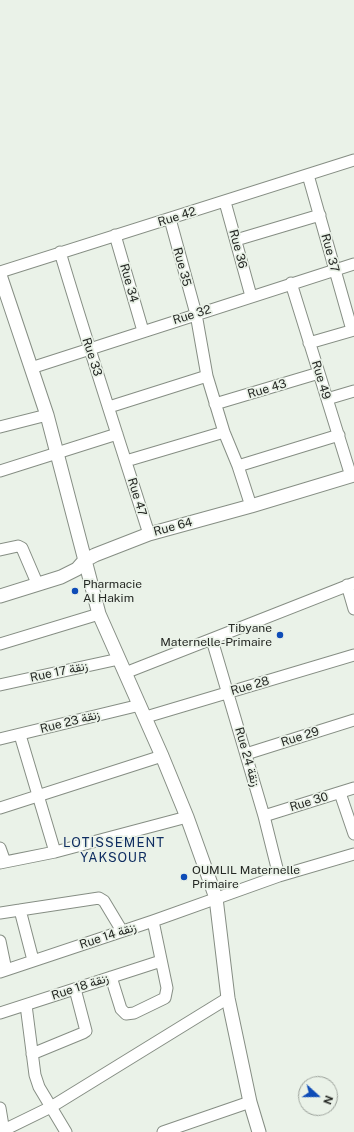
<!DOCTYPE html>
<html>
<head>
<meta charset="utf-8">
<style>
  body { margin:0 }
  #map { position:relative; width:354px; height:1132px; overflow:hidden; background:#eaf2e8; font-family:"Public Sans",sans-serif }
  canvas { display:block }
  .north { position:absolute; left:298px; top:1076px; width:40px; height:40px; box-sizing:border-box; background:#eaf2e8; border:1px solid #9ba19a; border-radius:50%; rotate:111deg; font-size:11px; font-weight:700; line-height:16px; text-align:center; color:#252824 }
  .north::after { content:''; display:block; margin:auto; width:14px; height:18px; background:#0e4cb7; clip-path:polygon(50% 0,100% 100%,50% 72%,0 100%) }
</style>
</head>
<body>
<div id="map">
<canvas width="354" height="1132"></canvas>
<div class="north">N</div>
</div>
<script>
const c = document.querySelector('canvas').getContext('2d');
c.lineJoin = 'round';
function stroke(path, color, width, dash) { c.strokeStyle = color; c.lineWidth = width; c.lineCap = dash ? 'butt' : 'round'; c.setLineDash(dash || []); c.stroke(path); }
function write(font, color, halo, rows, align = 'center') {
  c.font = font + ' "Public Sans",Vazirmatn,sans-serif'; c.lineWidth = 3.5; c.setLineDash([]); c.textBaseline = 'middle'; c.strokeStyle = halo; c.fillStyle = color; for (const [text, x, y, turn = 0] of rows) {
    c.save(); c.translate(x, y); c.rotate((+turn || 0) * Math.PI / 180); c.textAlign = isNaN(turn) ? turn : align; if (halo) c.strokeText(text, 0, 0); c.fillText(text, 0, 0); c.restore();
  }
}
const minor = new Path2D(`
  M308 175 352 330
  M225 202 251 296
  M170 219 196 314 207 376 224 432 238 466 251 506
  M115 235 143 331
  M236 240 320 215
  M60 252C88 346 119 440 149 534
  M0 272 354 160
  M291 283 351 476
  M309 343 354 330
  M31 368 354 264
  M327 399 354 391
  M215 404 319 373
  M109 407 207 376
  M0 427 47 415
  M126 461 224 432
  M238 466 339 435
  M0 471 117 434
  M0 550 18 546 22 548 37 583
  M347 585 354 609
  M212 640 264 816 279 876
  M0 644 99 614
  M125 673 354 583
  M0 685 119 659
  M146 717 354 655
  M20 735 55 852
  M0 739 140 705
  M246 754 354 720
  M340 793 354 834
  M0 808 162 756
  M264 816 354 788
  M0 848 5 862
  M0 863 55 852 187 817
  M20 910 99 898 104 901 122 931
  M0 913 20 910 33 960
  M0 941 6 970
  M0 972 153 921 279 876 354 854
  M111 977 121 1009 126 1014 134 1013 165 998 167 988 153 921
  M26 1005 35 1075 39 1087 66 1132
  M0 1013 161 961
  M32 1054 83 1033 86 1031 75 989
  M0 1108 4 1132
  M0 1132 51 1107 228 998
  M163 1132 250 1102`);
const tertiary = new Path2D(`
  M0 275 47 415 99 614 162 756 187 817 216 898 228 998 250 1102 259 1132
  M0 596 61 577 77 569 84 561 95 555 149 534 251 506 354 475`);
stroke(minor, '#868e84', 13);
stroke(tertiary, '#868e84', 15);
stroke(minor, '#fff', 11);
stroke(tertiary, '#fff', 13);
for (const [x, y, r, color] of [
  [75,591,4,"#0e4cb7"],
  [280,635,4,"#0e4cb7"],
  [184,877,4,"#0e4cb7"]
]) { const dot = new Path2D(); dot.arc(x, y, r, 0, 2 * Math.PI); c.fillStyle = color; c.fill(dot); stroke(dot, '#eaf2e8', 1.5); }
write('12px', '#252824', '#eaf2e8', [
  ["Rue 42",177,217,-17],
  ["Rue 36",238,249,75],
  ["Rue 37",330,253,75],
  ["Rue 35",182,267,75],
  ["Rue 34",129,283,74],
  ["Rue 32",192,315,-17],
  ["Rue 33",92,357,72],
  ["Rue 49",321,380,73],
  ["Rue 43",267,389,-17],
  ["Rue 47",137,497,73],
  ["Rue 64",173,527,-15],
  ["Rue 17 زنقة",59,672,-12],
  ["Rue 28",250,686,-16],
  ["Rue 23 زنقة",70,722,-14],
  ["Rue 29",300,737,-18],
  ["Rue 24 زنقة",247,757,74],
  ["Rue 30",309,802,-17],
  ["Rue 14 زنقة",108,936,-18],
  ["Rue 18 زنقة",80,987,-18]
]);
write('12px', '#252824', '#eaf2e8', [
  ["Pharmacie",83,584],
  ["Al Hakim",83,598],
  ["Tibyane",272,628,"right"],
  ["Maternelle-Primaire",272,642,"right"],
  ["OUMLIL Maternelle",192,870],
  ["Primaire",192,884]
], 'left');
c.letterSpacing = '1px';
write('13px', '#0f2d61', '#eaf2e8', [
  ["LOTISSEMENT",114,843],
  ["YAKSOUR",114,858]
]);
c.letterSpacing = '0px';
</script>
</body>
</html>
